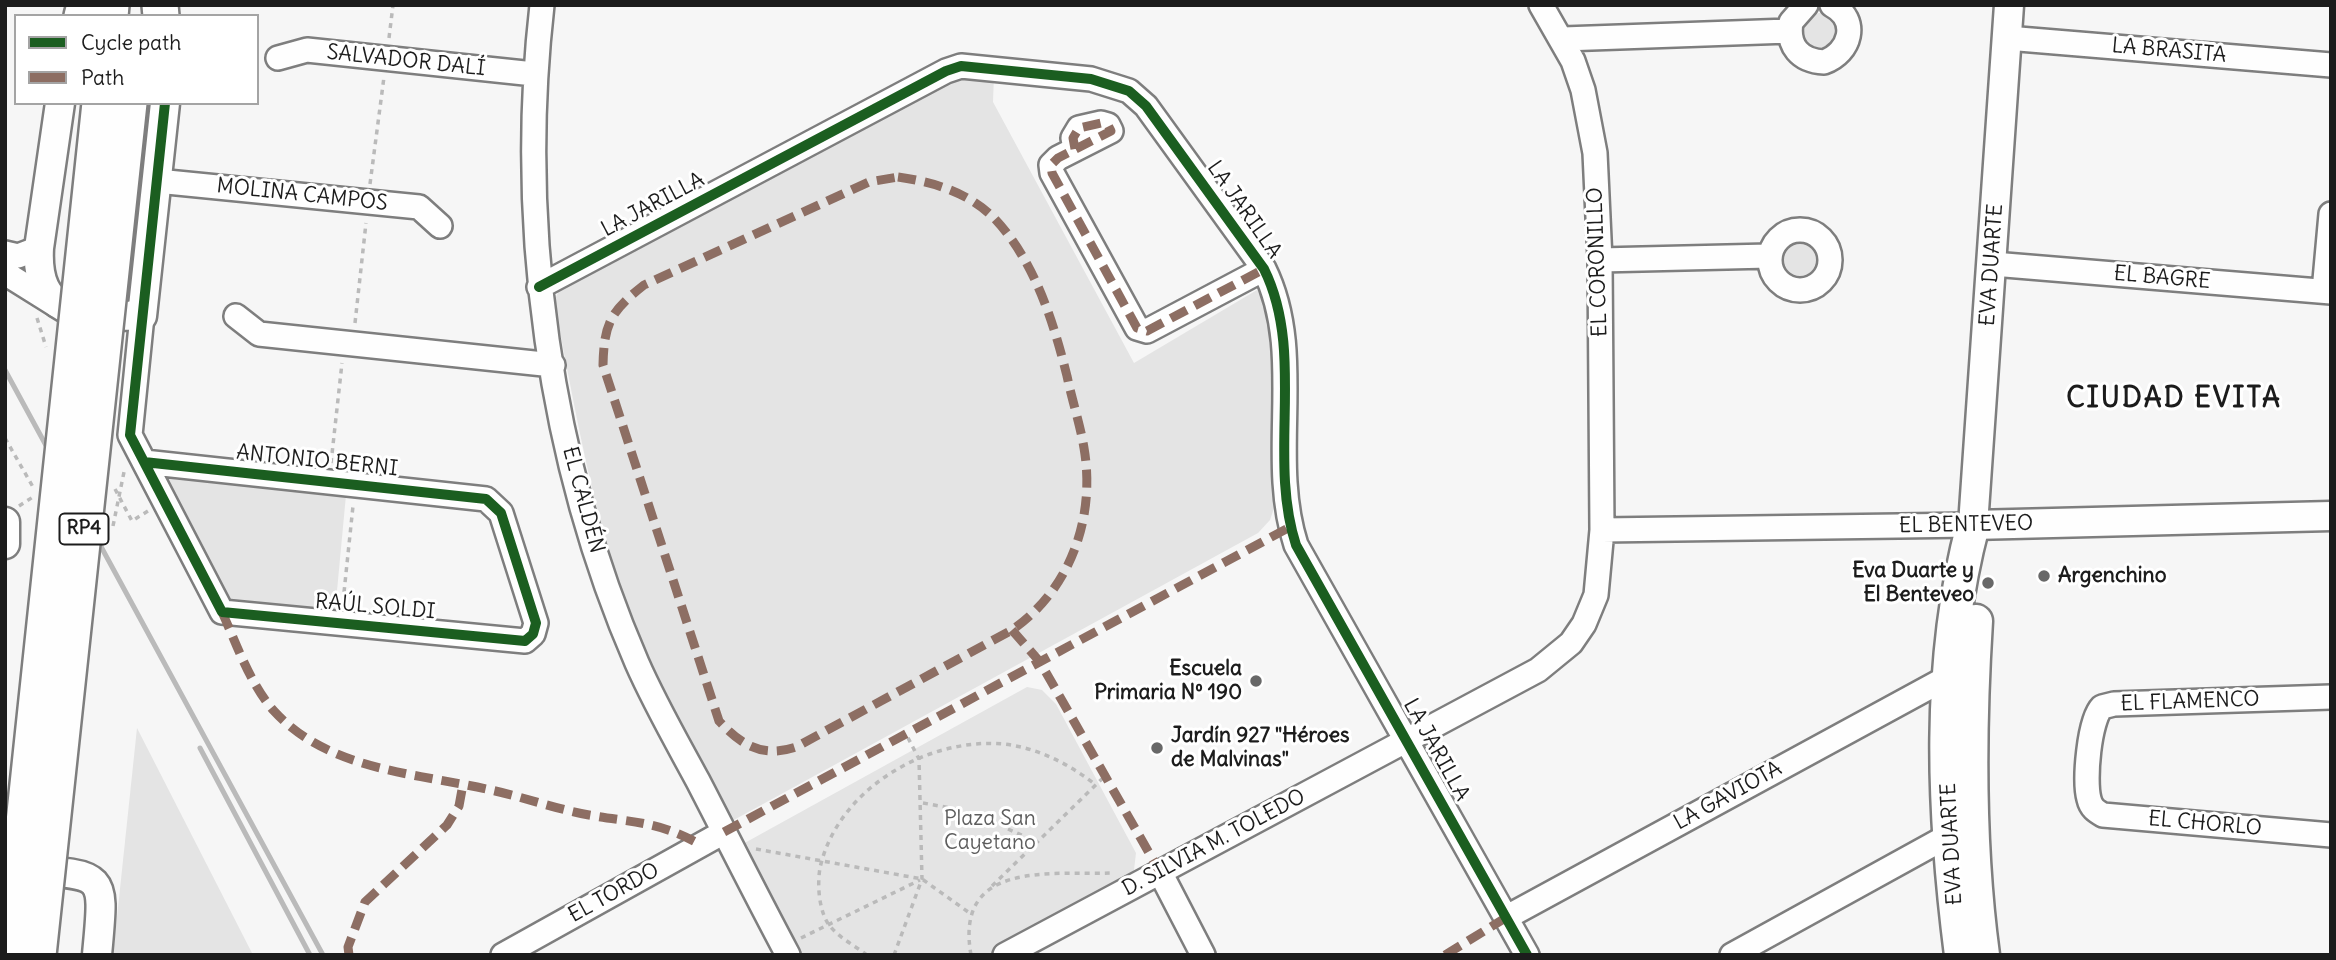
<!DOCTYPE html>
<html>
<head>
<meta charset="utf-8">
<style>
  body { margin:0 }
  #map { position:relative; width:2336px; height:960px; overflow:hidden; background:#f6f6f6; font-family:Delius,sans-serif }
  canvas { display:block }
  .frame { position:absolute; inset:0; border:7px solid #1c1c1c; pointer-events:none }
  .legend { position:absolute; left:14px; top:14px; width:245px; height:91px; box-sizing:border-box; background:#fff; border:2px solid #a4a4a4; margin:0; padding:9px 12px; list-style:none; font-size:21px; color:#1c1c1c }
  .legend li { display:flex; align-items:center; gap:14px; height:35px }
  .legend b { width:35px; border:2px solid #a4a4a4 }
</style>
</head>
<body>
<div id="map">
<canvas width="2336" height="960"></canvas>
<div class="frame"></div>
<ul class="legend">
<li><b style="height:9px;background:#1b5e20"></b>Cycle path</li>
<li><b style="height:9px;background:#8d6e63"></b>Path</li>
</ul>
</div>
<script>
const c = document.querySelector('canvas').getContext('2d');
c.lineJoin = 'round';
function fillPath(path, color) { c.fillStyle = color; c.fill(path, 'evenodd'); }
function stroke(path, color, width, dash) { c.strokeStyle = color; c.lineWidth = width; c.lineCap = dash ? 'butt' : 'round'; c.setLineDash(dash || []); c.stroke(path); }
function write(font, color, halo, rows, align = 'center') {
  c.font = font + ' Delius,sans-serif'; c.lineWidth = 6; c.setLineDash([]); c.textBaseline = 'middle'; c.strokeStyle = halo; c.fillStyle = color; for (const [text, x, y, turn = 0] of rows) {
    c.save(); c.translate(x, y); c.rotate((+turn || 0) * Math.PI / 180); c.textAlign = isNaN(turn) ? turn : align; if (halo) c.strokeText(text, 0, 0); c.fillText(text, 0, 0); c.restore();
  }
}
fillPath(new Path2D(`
  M1801 32a19 19 0 1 1 38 0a19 19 0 1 1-38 0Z
  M981 73 994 75 993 102 1134 363 1262 287 1274 332 1275 505 1270 520 1258 533 732 821C704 766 670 712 646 656 597 544 578 421 554 302L560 287 946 79Z
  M1782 261a20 20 0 1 1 40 0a20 20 0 1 1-40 0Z
  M163 478 346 495 335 612 230 603Z
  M1027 687 1042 690 1056 704 1136 853 1134 870 1122 883 990 955H800L741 845Z
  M137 728 253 955H113Z`), '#e4e4e4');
const minor = new Path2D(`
  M542 5C517 224 549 461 637 663 655 704 677 742 698 781 728 839 757 897 788 955
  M1806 5 1791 22C1787 46 1800 61 1824 62 1850 53 1860 20 1832 5
  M2007 38 2331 65
  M1563 39 1789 31
  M278 58 307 50 534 74
  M1075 149 1073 138 1079 128 1101 123 1108 125 1111 131 1058 158 1051 165 1052 173 1137 328 1147 331 1264 269
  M157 181 419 207 440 226
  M1770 260a30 30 0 1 1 60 0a30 30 0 1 1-60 0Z
  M5 253 18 256 39 248
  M1600 260 1769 256
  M1993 264 2331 292
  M5 273 56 305
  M539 287 946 71 961 66 1091 79 1129 91 1146 106 1264 269C1306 354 1267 456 1296 545L1527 955
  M2324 291 2331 214
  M142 316 130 435 222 612 525 641 533 634 536 623 501 513 486 499 144 462
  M236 316 259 334 553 365
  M1602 530 1973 525
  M2331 697 2114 704 2102 707C2089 720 2084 781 2089 799 2091 808 2096 811 2103 815L2331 835
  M1160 872 1203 955
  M1507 917 1950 676
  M503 955 724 832
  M1005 955 1538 670 1571 643 1584 624 1596 595 1602 530 1600 260 1595 153 1583 90 1573 61 1541 5
  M1732 955 1948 836`);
const tertiary = new Path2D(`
  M2009 5 1973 525 2331 516
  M60 103 39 248C35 321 87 315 142 316L165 103
  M5 522V544
  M27 871C109 873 104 877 97 955`);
const secondary = new Path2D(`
  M1976 621C1969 732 1968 844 1983 955
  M1961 955C1943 814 1936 663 1973 525`);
const primary = new Path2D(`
  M160 5 161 16
  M82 16 85 5
  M110 16 111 5`);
stroke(minor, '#7e7e7e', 28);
stroke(tertiary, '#7e7e7e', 33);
stroke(secondary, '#7e7e7e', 37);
stroke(primary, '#7e7e7e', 40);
stroke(new Path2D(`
  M389 38 393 5
  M370 184 384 77
  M37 318 46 347
  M355 323 366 223
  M5 438 33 487
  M331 463 342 363
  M115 489 132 521 148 511
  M19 506 33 497
  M113 526 124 472
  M343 602 353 506
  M923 803 956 809
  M1008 829 1037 842
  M756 849 922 879 971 914
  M992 886 1105 776
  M801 938 920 880
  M867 955C855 946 838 937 829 925 819 911 817 885 820 868 837 790 926 737 1004 744 1038 748 1069 764 1096 785
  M894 955 922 879 919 759 906 734
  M971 955C954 860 1050 875 1112 873`), '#bababa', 3.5, [5, 5]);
stroke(minor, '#fefefe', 23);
stroke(tertiary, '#fefefe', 28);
stroke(secondary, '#fefefe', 32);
stroke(primary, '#fefefe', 35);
stroke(new Path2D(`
  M5 370 323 955
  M200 748 310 955`), '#bababa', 5);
const primaryBridge = new Path2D(`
  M10 955 100 103
  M38 955 129 103`);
stroke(primaryBridge, '#7e7e7e', 40, []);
stroke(primaryBridge, '#fefefe', 35);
stroke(new Path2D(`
  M1075 149 1073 138 1079 128 1101 123 1108 125 1111 131 1058 158 1051 165 1052 173 1137 328 1147 331 1264 269
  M898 177C933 182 968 192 994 218 1034 260 1053 320 1067 376 1072 400 1080 424 1084 448 1096 518 1070 590 1012 630L796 747C763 758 742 746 719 721L603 365C604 323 611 311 644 285L869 182Z
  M222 612C237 645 250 684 274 711 329 771 416 773 491 790 523 797 556 809 589 815 634 823 659 821 701 845
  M1012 630 1040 662 1160 872
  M724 832 1290 527
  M349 955 348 947 365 902 447 825 459 806 463 784
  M1445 955 1507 917`), '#8d6e63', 9, [18, 9]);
stroke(new Path2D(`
  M539 287 946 71 961 66 1091 79 1129 91 1146 106 1264 269C1306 354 1267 456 1296 545L1527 955
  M144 462 486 499 501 513 536 623 533 634 525 641 222 612 130 435 165 103`), '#1b5e20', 10);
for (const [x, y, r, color] of [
  [2044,576,7,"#686868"],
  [1988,583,7,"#686868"],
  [1256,681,7,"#686868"],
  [1157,748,7,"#686868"]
]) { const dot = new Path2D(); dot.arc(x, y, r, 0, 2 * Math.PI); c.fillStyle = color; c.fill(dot); stroke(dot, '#fff', 2.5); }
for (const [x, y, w] of [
  [84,529,49]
]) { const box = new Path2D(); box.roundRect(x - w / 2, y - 15.5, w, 31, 5); c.fillStyle = '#fff'; c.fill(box); stroke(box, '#1c1c1c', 2); }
write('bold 19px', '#1c1c1c', null, [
  ["RP4",84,529]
]);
write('21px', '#1c1c1c', '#fff', [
  ["LA BRASITA",2169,51,5],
  ["SALVADOR DALÍ",406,61,6],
  ["MOLINA CAMPOS",302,195,6],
  ["LA JARILLA",653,205,-28],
  ["LA JARILLA",1244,210,55],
  ["EL CORONILLO",1598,262,-92],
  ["EVA DUARTE",1992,265,-86],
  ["EL BAGRE",2162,278,5],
  ["ANTONIO BERNI",317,461,6],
  ["EL CALDÉN",583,500,75],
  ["EL BENTEVEO",1966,525,-1],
  ["RAÚL SOLDI",375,607,5],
  ["EL FLAMENCO",2190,702,-2],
  ["LA JARILLA",1436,750,61],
  ["LA GAVIOTA",1728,796,-29],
  ["EL CHORLO",2205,824,5],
  ["D. SILVIA M. TOLEDO",1214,843,-28],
  ["EVA DUARTE",1952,844,-93],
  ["EL TORDO",614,893,-29]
]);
write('bold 21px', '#1c1c1c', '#fff', [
  ["Eva Duarte y",1974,571],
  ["El Benteveo",1974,595],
  ["Argenchino",2058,576,"left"],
  ["Escuela",1242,669],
  ["Primaria Nº 190",1242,693],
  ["Jardín 927 \"Héroes",1171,736,"left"],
  ["de Malvinas\"",1171,760,"left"]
], 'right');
write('21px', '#5d5d5d', '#fff', [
  ["Plaza San",990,819],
  ["Cayetano",990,843]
]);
c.letterSpacing = '2px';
write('bold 28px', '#1c1c1c', '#fff', [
  ["CIUDAD EVITA",2174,399]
]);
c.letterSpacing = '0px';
</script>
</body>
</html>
